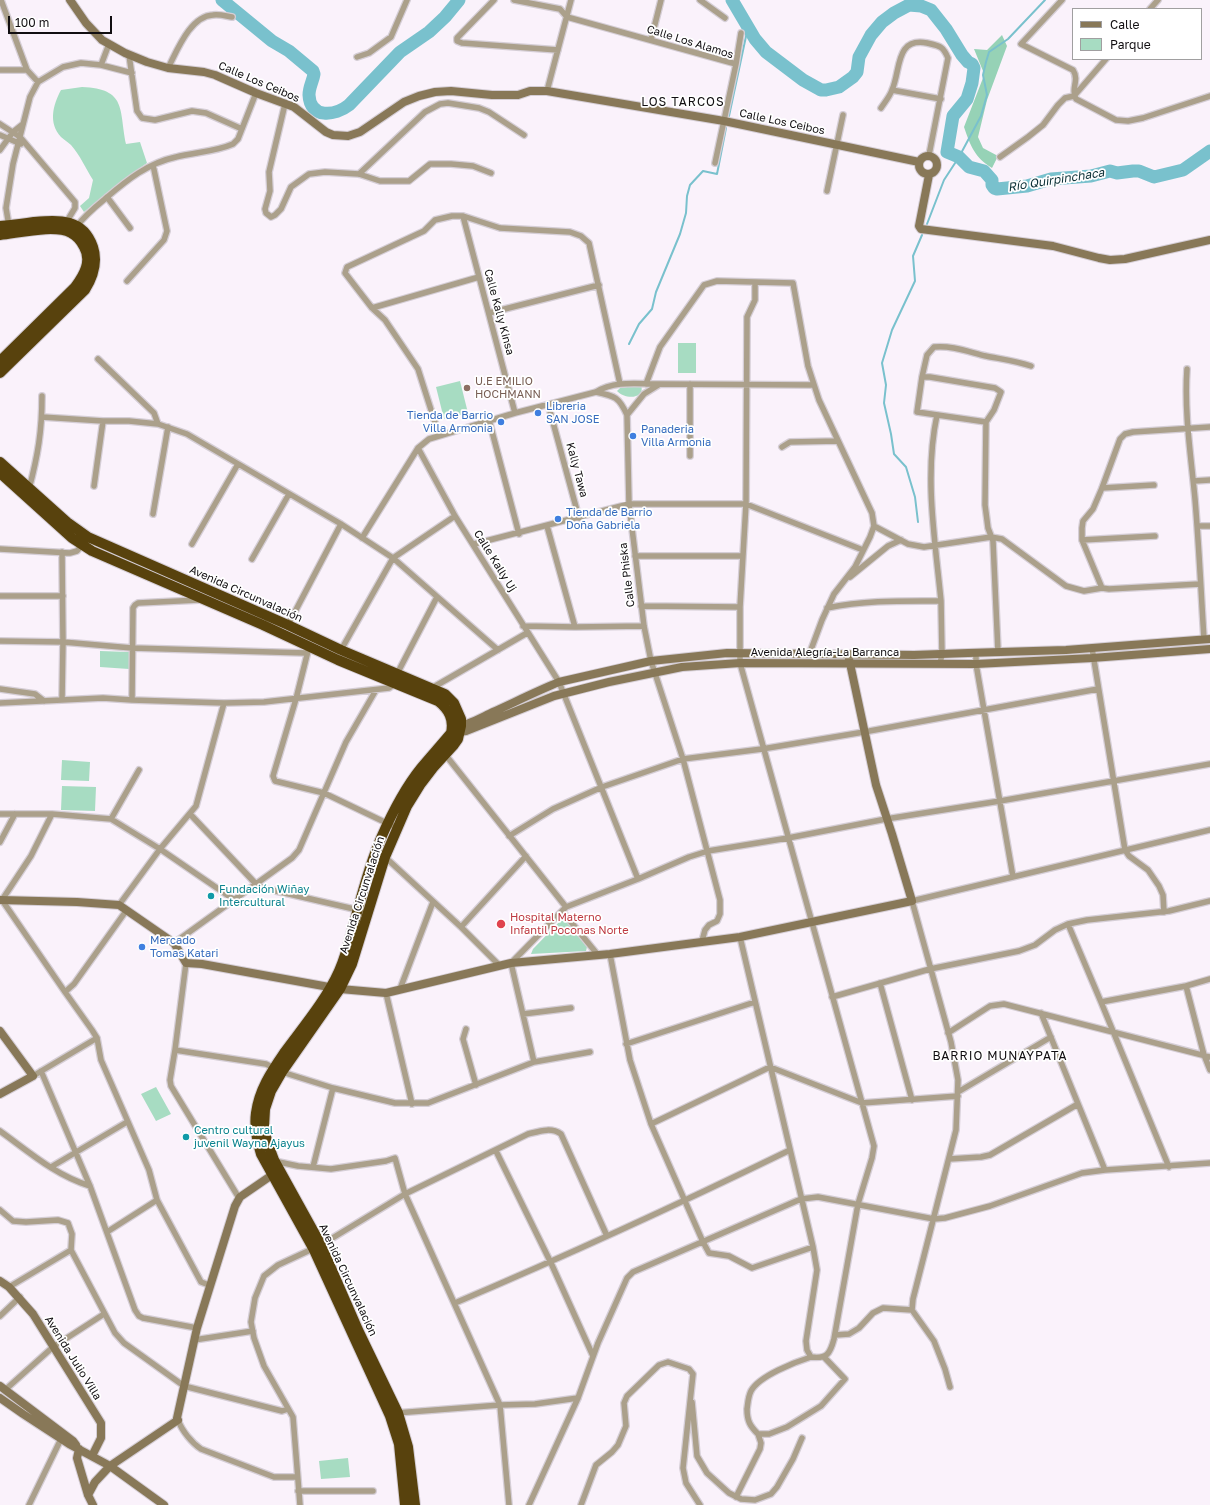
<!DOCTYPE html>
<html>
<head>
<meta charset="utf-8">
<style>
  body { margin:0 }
  #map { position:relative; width:1210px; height:1505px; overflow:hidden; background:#faf2fb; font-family:"Golos Text",sans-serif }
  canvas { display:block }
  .legend { position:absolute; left:1072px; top:8px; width:130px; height:52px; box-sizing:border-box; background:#fff; border:1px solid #a09fa0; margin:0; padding:5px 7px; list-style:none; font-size:12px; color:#110e11 }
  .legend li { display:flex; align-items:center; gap:8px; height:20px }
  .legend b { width:20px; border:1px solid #a09fa0 }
  .scale { position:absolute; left:8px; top:16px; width:104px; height:18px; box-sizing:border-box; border:2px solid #110e11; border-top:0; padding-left:5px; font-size:12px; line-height:14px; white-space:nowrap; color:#110e11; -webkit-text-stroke:3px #fff; paint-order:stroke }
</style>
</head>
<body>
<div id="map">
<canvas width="1210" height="1505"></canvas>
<ul class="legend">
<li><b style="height:5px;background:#887858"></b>Calle</li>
<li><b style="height:11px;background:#a7dcc2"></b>Parque</li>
</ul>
<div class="scale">100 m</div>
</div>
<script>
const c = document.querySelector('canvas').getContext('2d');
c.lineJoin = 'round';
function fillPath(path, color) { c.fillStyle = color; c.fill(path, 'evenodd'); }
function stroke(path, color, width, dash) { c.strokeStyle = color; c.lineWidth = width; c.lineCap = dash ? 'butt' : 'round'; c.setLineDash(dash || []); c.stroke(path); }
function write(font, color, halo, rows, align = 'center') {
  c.font = font + ' "Golos Text",sans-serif'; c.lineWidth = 3.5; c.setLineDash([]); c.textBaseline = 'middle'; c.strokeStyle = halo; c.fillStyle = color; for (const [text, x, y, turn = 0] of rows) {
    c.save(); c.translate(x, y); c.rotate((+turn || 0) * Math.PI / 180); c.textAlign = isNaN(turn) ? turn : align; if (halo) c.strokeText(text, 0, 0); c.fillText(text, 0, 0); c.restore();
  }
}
fillPath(new Path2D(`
  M82 87C127 89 119 109 126 144L140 142 147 163 123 180 84 212 80 206 89 198 93 180C86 169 80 155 71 145 68 142 64 140 61 137 48 123 53 105 61 90Z
  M678 343H696V373H678Z
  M460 381 468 413 444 419 436 387Z
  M641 385C646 399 625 400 617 391L620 388Z
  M100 651 129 652V669L100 667Z
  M62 760 90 762 89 781 61 780Z
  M62 786 96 787 95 811 61 810Z
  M564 917 567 920 587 947 586 951 531 954 533 949Z
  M156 1087 171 1114 156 1121 141 1094Z
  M348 1458 350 1477 321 1479 319 1461Z`), '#a7dcc2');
fillPath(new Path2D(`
  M1002 35 1007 46 987 100 978 137 983 148 998 156 992 168C975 158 970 145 964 127L983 78V71L974 49 987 50Z`), '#96d2b6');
stroke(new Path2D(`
  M729 116 748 27
  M927 224 944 180 959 157 981 116 987 95 983 75 986 62 989 52 1008 39 1045 0
  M629 344 639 324 652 309 656 292 680 234 686 213 687 196 690 185 703 171 717 174 726 128
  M918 522 915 497 906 467 894 454 891 434 884 403 886 385 882 363 892 330 915 281 913 256 922 235`), '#79c1cd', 2);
stroke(new Path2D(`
  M222 0 272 41 289 51 313 71 314 74C313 81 309 87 309 95 310 119 335 116 349 105L400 52 429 32 445 17 459 0
  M732 0 755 39 766 52 803 80 821 90H826L839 87 853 77 857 72 859 57 871 35 882 22 894 13 909 5 921 6 931 10 946 29 962 55 968 62 972 64 974 68 972 83 967 99 953 116 947 152 959 157 969 167 984 171 992 180V185L994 188 997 189 1027 186 1051 179 1091 176 1110 171 1117 173 1133 171H1139L1154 177 1183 170 1210 151`), '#79c1cd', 13);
const street = new Path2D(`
  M1 0 27 70 38 82
  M494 0 457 38V41L462 43 558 50
  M514 0 560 9 567 17 736 64 715 163
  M700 0 725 18
  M1062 0 1021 44 1073 70C1080 81 1070 89 1076 99L1116 120 1128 121 1143 118 1210 96
  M1150 9 1158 0
  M651 40 661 0
  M129 55 137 111 142 118 155 120 192 111 206 113 242 129
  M357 57 369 53 391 37 407 0
  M736 64 741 33
  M101 65 109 44
  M168 68C177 51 190 16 213 15 219 14 226 16 232 17
  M0 70H27
  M892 90 941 99
  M547 91 571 0
  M285 104 269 172 270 191 265 209 266 213 271 217 275 215 281 209 291 187 309 174 325 172 359 174 380 181H409L430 164H451L473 166 491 173
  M881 108C885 102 890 96 892 90 901 70 895 37 927 43 940 46 943 46 948 58L929 155
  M0 124 20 137 75 202V208L67 221
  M0 135 21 144
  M0 150 13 132 23 124
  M1000 157 1028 137 1043 125 1058 105 1065 98 1074 96 1106 59
  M359 174 425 112 440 104 448 103 479 108 489 112 524 135
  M827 191 843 115
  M107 197 130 228
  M463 216 515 413
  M9 226 6 208 13 164 30 97 38 82 63 67 81 63 101 65 132 73
  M77 226C85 215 95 207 106 198 127 180 148 163 176 157 195 152 215 152 233 144L238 139 256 93
  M127 281 164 240 167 231 153 165
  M372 308 479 277
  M489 313 599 285
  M98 359 154 413 158 424
  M1187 369C1184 413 1191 456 1195 499 1199 546 1201 592 1204 639
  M922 377 917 412 986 422
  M646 384 660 347 704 285 717 281 793 283 808 366 819 400 872 513 874 526 870 537 855 567 834 594 822 620 809 655
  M596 392C615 396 619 397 627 415L629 504 644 626 651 661 683 759 720 900V914L717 921 709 925 705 930 702 941
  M548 404 579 518
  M627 415 644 394 660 384 814 385
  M42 417 103 421H129L158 424 187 434 341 524 393 558 498 650
  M489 420 519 534
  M439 435 418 369 385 320 372 308 345 273 347 267 424 231 435 220 452 216H463L500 228 570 232 581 236 589 243 620 384
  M782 447 790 442 838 441
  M418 448 455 516 559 682 638 879
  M690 456V384
  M1194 481 1210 480
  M94 486 103 421
  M1102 488 1154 485
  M29 489C38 455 42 431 42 396
  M153 514 168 427
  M547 526 575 627
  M874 526 908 544 924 547 991 537 1002 539 1066 586 1084 591 1102 588
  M1198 526H1210
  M362 538 418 448 429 439 515 413 596 392C615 380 638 384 660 384
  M1082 540 1155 536
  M192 544 238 464
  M474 544 629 504H746L863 550
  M0 549 70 553 77 551 83 544
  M635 556H743
  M252 559 289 494
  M850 577 888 546 901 540
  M1200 584 1109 589 1102 588 1082 540V528L1083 521 1093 509 1102 488 1120 439 1125 434 1133 432 1210 427
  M0 596H63
  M641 606 740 607
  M827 608C866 600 901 601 941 601 935 539 924 476 937 415
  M288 625 341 524
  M523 626 575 627 644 626
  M0 641 63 642 132 648 306 653
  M1092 648 1125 850 1129 856 1148 870 1159 886 1163 895 1164 912
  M341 650 393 558 455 516
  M308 651 296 699 273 776 275 781 324 793 397 828
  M998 652 993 541 988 528 985 505 986 422 994 410 1001 392 995 388 930 377H922L927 355 934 347C951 345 969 352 986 356 1001 359 1016 361 1031 366
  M976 653V664L1013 877
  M940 664 942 654 941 601
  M397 674 437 597
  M432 688 527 633
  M0 689 35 694 44 701
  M62 700 63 642 62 552
  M132 700 133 608 135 605 138 603 199 600
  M0 703 103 698 132 700 224 703 264 702 389 688 396 683
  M444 753 566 907
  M0 814H52
  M190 814 256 884 263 888 367 912
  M111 819 139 770
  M509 836 553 809 602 787 683 759 762 749 864 732 1098 689
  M0 842 15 814
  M385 857 461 927 526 856
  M119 905 160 849 196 806 224 703
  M562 911 598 955
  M1068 924 1101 1002 1169 1167
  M461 927 499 965
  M740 937 813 1247
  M174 943 292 858 299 850 346 742 376 690
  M610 954 630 1060 651 1124 703 1242 709 1253 729 1256 752 1268 813 1247 817 1270 806 1341 807 1350 811 1357C827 1359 830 1354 834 1339L858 1204 872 1158 874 1146 740 663V607L746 504 747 317 755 300V282
  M186 963 175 1050 170 1080 171 1086 239 1198
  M880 983 912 1100
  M1186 986 1204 1055 1210 1070
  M400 989 433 902
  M65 992 74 984 126 911
  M386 993 412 1104
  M832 997 930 969 1019 951 1035 945 1055 930 1068 924 1087 920 1169 911 1210 901
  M1101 1002 1186 986 1210 979
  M1041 1013 1105 1170
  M523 1014 571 1008
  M466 1029 463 1039 476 1085
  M948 1033 990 1006 1004 1004 1210 1057
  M626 1044 755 1002
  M175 1050 266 1064 282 1072 333 1088 395 1103H428L534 1062 590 1052
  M534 1062 511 963 566 907 638 879 689 857 708 851 788 838 886 819 1000 801 1210 764
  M41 1071 90 1186 135 1310 139 1316 143 1318 197 1328
  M33 1076 97 1038
  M958 1092 1051 1037
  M651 1124 770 1067 862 1103 958 1096
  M0 1131C28 1151 56 1176 90 1186
  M496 1151 551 1263 593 1356
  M949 1159 981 1157 990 1155 1078 1104
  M274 1161 298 1166 331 1169 386 1161 395 1158 405 1194 500 1405 509 1505
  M51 1167 127 1122
  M313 1167 333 1088
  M0 1210 13 1221 26 1222 58 1220 68 1223 72 1234 71 1250 115 1333 124 1343 184 1386 282 1411 288 1409
  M107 1232 157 1200
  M209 1285 201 1282 157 1200 149 1170 101 1060 97 1038 92 1030 65 992 2 900 31 856 52 814 111 819 160 849 233 899
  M9 1287 71 1250
  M455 1303C568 1255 679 1204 790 1150
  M0 1316 20 1297
  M835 1335 849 1334 859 1328 873 1313 883 1308 912 1310
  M194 1340 253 1331
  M811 1357C795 1362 759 1376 751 1391 748 1397 748 1403 747 1409 747 1421 750 1426 758 1434H769L787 1427 821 1406 845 1379 824 1357
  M950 1387 945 1369 934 1341 912 1310 913 1299 956 1130 958 1080 951 1042 912 901 1210 830
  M5 1390 53 1347 104 1314
  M692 1402 697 1456 707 1473 729 1493 741 1499 755 1500 771 1494 777 1487 793 1459 802 1438
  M396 1413 500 1405 535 1404 578 1398
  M178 1420C182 1431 192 1443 201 1449L274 1477H297
  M298 1491H373
  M736 1497 760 1449 761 1443 758 1434
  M29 1505 61 1439
  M300 1505 293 1417 264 1366 254 1338 251 1322 255 1298 264 1276 278 1265 321 1245 405 1194 528 1134C540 1131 551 1127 561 1134L607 1236
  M529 1505 578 1398 598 1343 627 1278 633 1272 801 1199 818 1197 934 1219 945 1218 990 1206 1082 1173 1105 1170 1210 1163
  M581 1505 596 1465 612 1452 618 1445 626 1426 624 1403 627 1396 659 1365 668 1362 689 1369 693 1374 683 1468 686 1483 700 1505`);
const secondary = new Path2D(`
  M70 0 86 23 102 40 125 53 147 62 168 68 204 72 215 75 256 93 294 107 326 132 333 135 348 136 360 132 404 102 419 96 435 92 451 91 492 95H518L530 91H547L724 121 919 162
  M919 165a9 9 0 1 1 18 0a9 9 0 1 1-18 0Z
  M929 175 919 226 921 229 1053 246 1099 258 1110 260 1125 259 1210 240
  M456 726C468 726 482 717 493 712 515 702 537 691 559 682L651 661 727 653 914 655 968 653 1066 650 1210 639
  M454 733 466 731 554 696 609 682 682 667 740 663 976 664 1092 658 1210 649
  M0 900 77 902 119 905 174 943 186 963 202 964 340 989 386 993 511 963 610 954 740 937 912 901 892 834 876 785 848 654
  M0 1031 33 1076 0 1094
  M0 1281 9 1287 33 1314 101 1423V1438L92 1456
  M0 1386 73 1441 76 1445
  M0 1398 23 1414 69 1444 110 1466 164 1505
  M79 1449 77 1458 88 1495 93 1505
  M88 1495 95 1482 110 1466 178 1420 177 1418 197 1328 235 1206 240 1197 272 1175`);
const highway = new Path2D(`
  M0 226C11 225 22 224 34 222 59 220 83 218 93 247 98 262 93 277 85 290L0 373
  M0 235C19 233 55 224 71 233 77 236 81 241 84 247 92 261 84 275 75 287L0 361
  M0 462 67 522 88 537 288 625 341 650 445 694 454 703 461 719V726L458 739 453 746 433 768 420 785 407 806 385 857 352 964 340 989 282 1072 271 1091 265 1109 264 1127 267 1141 274 1160 321 1245 358 1330 398 1413 408 1447 415 1505
  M0 473 72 538 92 551 263 625 338 660 438 701C449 710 454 719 451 733 441 745 431 756 421 768 404 789 392 813 381 838 370 863 363 890 356 916 351 934 347 953 339 971 326 1000 303 1027 284 1053 271 1072 259 1090 256 1113 254 1127 257 1141 261 1154L313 1248 390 1416 399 1444 405 1505`);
stroke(street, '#d5ced6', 8);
stroke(secondary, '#d5ced6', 10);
stroke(highway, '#d5ced6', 12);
stroke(street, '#aba08b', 5.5);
stroke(secondary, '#887858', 8);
stroke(highway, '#58420d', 10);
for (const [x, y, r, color] of [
  [467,388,4,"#8d6e63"],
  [538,413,4,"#3f7fe0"],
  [501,422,4,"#3f7fe0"],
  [633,436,4,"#3f7fe0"],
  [558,519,4,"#3f7fe0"],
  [211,896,4,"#0f9aa8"],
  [501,924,5,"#e0444e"],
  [142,947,4,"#3f7fe0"],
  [186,1137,4,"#0f9aa8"]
]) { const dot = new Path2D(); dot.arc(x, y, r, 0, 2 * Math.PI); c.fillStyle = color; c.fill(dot); stroke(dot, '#fff', 1.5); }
write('11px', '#110e11', '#fff', [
  ["Calle Los Alamos",690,42,17],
  ["Calle Los Ceibos",259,82,23],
  ["Calle Los Ceibos",782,122,12],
  ["Calle Kally Kinsa",499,312,75],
  ["Kally Tawa",577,470,75],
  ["Calle Kally Uj",495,561,58],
  ["Calle Phiska",627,575,-97],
  ["Avenida Circunvalación",246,594,24],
  ["Avenida Alegría-La Barranca",825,653],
  ["Avenida Circunvalación",362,895,-72],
  ["Avenida Circunvalación",348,1280,65],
  ["Avenida Julio Villa",73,1358,58]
]);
write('11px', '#785e54', '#fff', [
  ["U.E EMILIO",475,382],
  ["HOCHMANN",475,395]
], 'left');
write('11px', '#366cbe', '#fff', [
  ["Libreria",546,407],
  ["SAN JOSE",546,420],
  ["Tienda de Barrio",493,416,"right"],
  ["Villa Armonia",493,429,"right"],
  ["Panaderia",641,430],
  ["Villa Armonia",641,443],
  ["Tienda de Barrio",566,513],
  ["Doña Gabriela",566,526],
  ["Mercado",150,941],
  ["Tomas Katari",150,954]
], 'left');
write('11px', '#0d838f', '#fff', [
  ["Fundación Wiñay",219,890],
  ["Intercultural",219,903],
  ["Centro cultural",194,1131],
  ["juvenil Wayna Ajayus",194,1144]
], 'left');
write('11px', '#be3a42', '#fff', [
  ["Hospital Materno",510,918],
  ["Infantil Poconas Norte",510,931]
], 'left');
c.letterSpacing = '1px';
write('12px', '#110e11', '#fff', [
  ["LOS TARCOS",683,102],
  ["BARRIO MUNAYPATA",1000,1056]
]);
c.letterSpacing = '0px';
write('italic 12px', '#0d3137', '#fff', [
  ["Río Quirpinchaca",1056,180,-9]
]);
</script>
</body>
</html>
